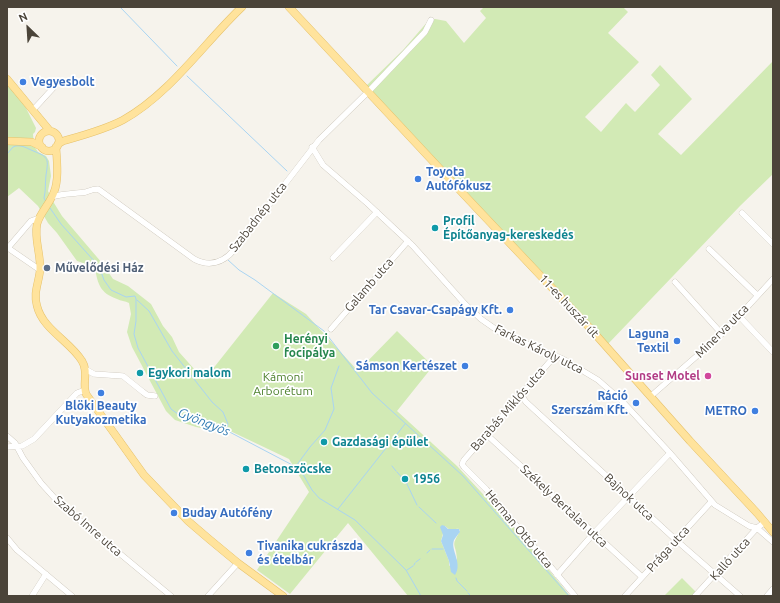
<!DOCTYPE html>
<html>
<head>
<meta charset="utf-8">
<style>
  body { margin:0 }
  #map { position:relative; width:780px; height:603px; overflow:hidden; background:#f6f3ec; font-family:Ubuntu,sans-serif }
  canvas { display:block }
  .frame { position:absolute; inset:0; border:8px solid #4b4439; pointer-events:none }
  .north { position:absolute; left:8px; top:8px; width:40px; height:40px; -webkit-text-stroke:3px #fff; paint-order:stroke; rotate:335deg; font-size:11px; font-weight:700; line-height:16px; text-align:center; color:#4b4439 }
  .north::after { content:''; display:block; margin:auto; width:14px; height:18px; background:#4b4439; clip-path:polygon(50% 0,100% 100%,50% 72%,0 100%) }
</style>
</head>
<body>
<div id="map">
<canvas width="780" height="603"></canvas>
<div class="frame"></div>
<div class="north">N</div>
</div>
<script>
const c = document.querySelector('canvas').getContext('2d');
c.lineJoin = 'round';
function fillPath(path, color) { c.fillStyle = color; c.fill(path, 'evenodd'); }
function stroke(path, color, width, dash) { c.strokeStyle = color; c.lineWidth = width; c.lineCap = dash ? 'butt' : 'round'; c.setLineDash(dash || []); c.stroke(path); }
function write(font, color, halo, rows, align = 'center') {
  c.font = font + ' Ubuntu,sans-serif'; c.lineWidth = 3.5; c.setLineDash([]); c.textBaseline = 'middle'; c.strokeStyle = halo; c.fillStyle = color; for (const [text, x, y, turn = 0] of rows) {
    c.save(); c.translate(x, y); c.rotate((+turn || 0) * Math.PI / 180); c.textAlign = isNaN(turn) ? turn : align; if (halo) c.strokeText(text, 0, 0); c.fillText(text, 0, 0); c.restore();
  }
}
fillPath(new Path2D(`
  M484 7H623L628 12 608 33 639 62 585 117 601 132 626 103 635 112 660 85 651 75 660 65 692 99 658 134 681 155 773 61V174L740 206 607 345 366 86 403 50 429 20 435 19 446 21 464 43 486 18 480 11Z
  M7 84 25 106 36 128 35 132 33 134 34 146 38 152 46 156 49 161 51 176 48 191 54 203 62 216 102 263 113 279 128 286 151 304 163 326 172 337 179 352 204 380 273 293 306 314 358 371 397 331 433 366 397 411 457 466 517 531 570 596H408L348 523 290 594 257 570 309 492 289 459 226 429 220 432 196 427 175 420 166 411 132 347 127 332 131 314 129 303C125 301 121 301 117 299 100 293 98 284 95 269L89 265 77 261 57 233 48 223 38 206 19 188 7 197ZM445 526C452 533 452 528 459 529L460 531C450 548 456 542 457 559L449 566V561L441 541Z
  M682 578 696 592 692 596H664Z`), '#d2eab5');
fillPath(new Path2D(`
  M442 525 445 526 448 529H459L460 532C458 534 456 537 454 540 450 550 463 563 455 575L451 572 449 561 441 541 443 535 440 527Z`), '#a9d4f2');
stroke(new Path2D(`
  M120 7 177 66
  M187 76 287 171
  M7 154 13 147C19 144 25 147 31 150 48 157 49 157 46 175 45 183 46 190 44 198L46 202
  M50 208 61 224 95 262 100 269 104 280 111 290 126 297 135 296 136 299V321L134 334 138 348 171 409 182 417 220 427 300 469 312 490 319 498 355 520 406 570 421 596
  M228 260 239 270 255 280 324 331 372 393 463 476 569 596
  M137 300 149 311 172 351 212 402 223 412 228 424 226 429
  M296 466 310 447 325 430 334 409 331 388 339 366
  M392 466 396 471
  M397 472 405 481
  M406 482 417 505
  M419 507 436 523
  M338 509 405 424
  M432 549H443
  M427 553 430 550
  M416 562 420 559
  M414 565 415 563
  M407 570 413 566
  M456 578 457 581 467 591
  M468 593 471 596`), '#a9d4f2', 1);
const minor = new Path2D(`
  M33 110 55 86
  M312 147 323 165 367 203 413 246 465 304 481 319 501 333 563 359 598 380 622 401 670 453 715 505 749 526 757 528 773 542
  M52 197C62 193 75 194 86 192 91 190 93 189 98 189L194 259C209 267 223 263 234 250L319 140 368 92 425 32 431 20
  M742 213 773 244
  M8 248 40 270
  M7 249 31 221 39 218
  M709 249 757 295
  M333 258 377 212
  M675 282 722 334
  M739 316 773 352
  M331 329 408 241
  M554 355 553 358 464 460 462 464 464 467 486 489 575 596
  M85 369 94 374 123 376 143 392 147 395 155 396
  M521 395 526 402 676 540 740 596
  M651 396 714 341 739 316 773 279
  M486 434 642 577
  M7 436 15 443 23 458 41 483 60 504 171 596
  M7 447 22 446 34 439 77 393 85 390
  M7 538 17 550 72 596
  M557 575 594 533 670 453
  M32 596 46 574
  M208 596 238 563
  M625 596 711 502
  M695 596 757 528 765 522
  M767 596 773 589`);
const major = new Path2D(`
  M289 7 469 200 588 326 690 441 757 513 773 532
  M7 79 50 131
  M39 141a10 10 0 1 1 20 0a10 10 0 1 1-20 0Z
  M7 141 32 142 42 147
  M58 144 63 141C84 135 104 130 123 120 170 94 204 43 242 7
  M56 147C57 161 59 180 54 192 50 204 40 212 37 224 34 240 41 254 40 270 39 282 33 293 37 306 43 330 70 341 82 361 89 372 82 383 86 394L144 475 188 521 209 539 238 563 283 596`);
stroke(minor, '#c2bbae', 6);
stroke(major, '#e6c16a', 8);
stroke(minor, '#fff', 5.5);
stroke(major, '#ffe39c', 7);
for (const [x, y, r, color] of [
  [23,82,4,"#3f7fe0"],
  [418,179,4,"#3f7fe0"],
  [435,228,4,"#0f9aa8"],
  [47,268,4,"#5c6f8a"],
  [510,310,4,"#3f7fe0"],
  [677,341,4,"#3f7fe0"],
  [276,346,4,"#2e9e5b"],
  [465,366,4,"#3f7fe0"],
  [140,373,4,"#0f9aa8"],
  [708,376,4,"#d1479c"],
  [101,393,4,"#3f7fe0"],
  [636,403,4,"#3f7fe0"],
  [755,411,4,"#3f7fe0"],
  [324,442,4,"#0f9aa8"],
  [246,469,4,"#0f9aa8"],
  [405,479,4,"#0f9aa8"],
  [174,513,4,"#3f7fe0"],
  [249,553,4,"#3f7fe0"]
]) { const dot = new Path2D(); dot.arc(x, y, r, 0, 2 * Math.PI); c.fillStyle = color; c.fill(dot); stroke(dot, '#fff', 1.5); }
write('bold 12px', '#366cbe', '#fff', [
  ["Vegyesbolt",31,82,"left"],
  ["Toyota",426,172,"left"],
  ["Autófókusz",426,186,"left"],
  ["Tar Csavar-Csapágy Kft.",502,310],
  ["Laguna",669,334],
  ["Textil",669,348],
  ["Sámson Kertészet",457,366],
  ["Ráció",628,396],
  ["Szerszám Kft.",628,410],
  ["Blöki Beauty",101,406,"center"],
  ["Kutyakozmetika",101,420,"center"],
  ["METRO",747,411],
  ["Buday Autófény",182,513,"left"],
  ["Tivanika cukrászda",257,546,"left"],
  ["és ételbár",257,560,"left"]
], 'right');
write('12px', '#4b4439', '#fff', [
  ["Szabadnép utca",258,217,-52],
  ["Galamb utca",369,285,-49],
  ["11-es huszár út",569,306,47],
  ["Minerva utca",722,331,-45],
  ["Farkas Károly utca",539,349,26],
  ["Barabás Miklós utca",508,409,-49],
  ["Bajnok utca",629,497,43],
  ["Székely Bertalan utca",564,506,43],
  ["Szabó Imre utca",88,526,41],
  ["Herman Ottó utca",519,529,50],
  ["Prága utca",668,549,-48],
  ["Kalló utca",730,559,-48]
]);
write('bold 12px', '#0d838f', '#fff', [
  ["Profil",443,221],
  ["Építőanyag-kereskedés",443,235],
  ["Egykori malom",148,373],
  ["Gazdasági épület",332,442],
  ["Betonszöcske",254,469],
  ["1956",413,479]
], 'left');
write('bold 12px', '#4e5e75', '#fff', [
  ["Művelődési Ház",55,268]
], 'left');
write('bold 12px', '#27864d', '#fff', [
  ["Herényi",284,339],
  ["focipálya",284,353]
], 'left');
write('bold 12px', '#b23c85', '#fff', [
  ["Sunset Motel",700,376]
], 'right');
write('12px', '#4a7f2a', '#fff', [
  ["Kámoni",283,377],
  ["Arborétum",283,391]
]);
write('italic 13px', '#2e7ab2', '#fff', [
  ["Gyöngyös",204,422,22]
]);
</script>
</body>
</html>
